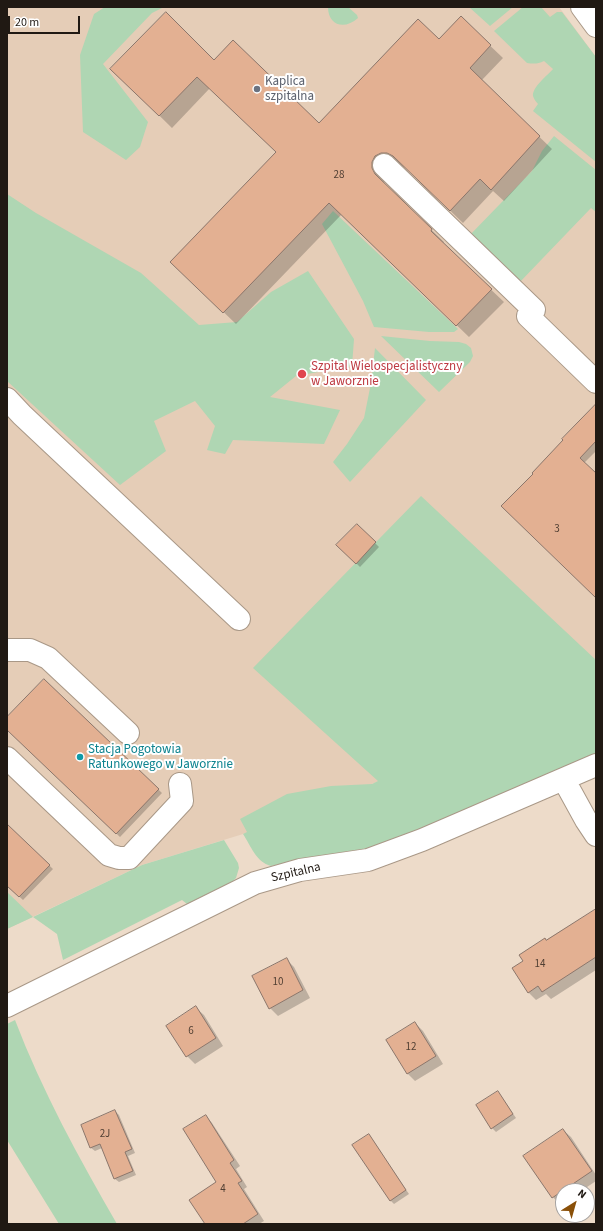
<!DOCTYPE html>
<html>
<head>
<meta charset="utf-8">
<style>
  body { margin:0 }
  #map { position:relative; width:603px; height:1231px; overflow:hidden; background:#eddbc9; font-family:"Source Sans 3",sans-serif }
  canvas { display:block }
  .frame { position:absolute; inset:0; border:8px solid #201913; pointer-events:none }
  .north { position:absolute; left:555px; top:1183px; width:40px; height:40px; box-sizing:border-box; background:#fff; border:1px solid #a6a3a1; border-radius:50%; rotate:37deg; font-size:11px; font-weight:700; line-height:16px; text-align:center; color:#201913 }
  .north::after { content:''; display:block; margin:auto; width:14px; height:18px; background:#8a5009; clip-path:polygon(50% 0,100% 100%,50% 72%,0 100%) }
  .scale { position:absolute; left:8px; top:16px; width:72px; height:18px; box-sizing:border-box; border:2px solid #201913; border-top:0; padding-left:5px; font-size:12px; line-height:14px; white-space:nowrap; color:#201913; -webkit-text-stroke:3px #fff; paint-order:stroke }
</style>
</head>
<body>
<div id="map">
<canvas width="603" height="1231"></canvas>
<div class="frame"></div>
<div class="north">N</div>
<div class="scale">20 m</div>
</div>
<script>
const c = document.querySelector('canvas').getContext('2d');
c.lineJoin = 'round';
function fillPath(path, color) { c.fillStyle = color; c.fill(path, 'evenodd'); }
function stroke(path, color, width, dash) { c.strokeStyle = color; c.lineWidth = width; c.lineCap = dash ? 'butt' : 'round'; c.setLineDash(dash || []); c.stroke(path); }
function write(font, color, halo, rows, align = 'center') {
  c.font = font + ' "Source Sans 3",sans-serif'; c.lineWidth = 4; c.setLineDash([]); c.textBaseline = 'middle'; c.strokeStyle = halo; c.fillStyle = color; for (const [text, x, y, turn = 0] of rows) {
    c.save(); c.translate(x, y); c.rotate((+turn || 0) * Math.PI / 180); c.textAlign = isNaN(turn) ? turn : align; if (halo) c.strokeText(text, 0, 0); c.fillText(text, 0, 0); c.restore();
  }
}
fillPath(new Path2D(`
  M7 7H559L596 57V690L279 823 142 865 7 929Z`), '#e5cdb7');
fillPath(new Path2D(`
  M105 7H164L152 13 103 64 148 122 140 147 126 160 83 132 80 55 94 14Z
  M328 7H348L357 15 358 18C345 30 328 26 328 7Z
  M469 7H513L490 26Z
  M523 7H541L550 17 557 12H562L596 57V162L533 111 538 104C536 102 534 99 533 96 532 87 548 75 553 69L544 61C538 64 534 64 527 63L494 31Z
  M554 136 596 170V212L591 208 518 284 468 237 532 171 542 151Z
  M7 194 36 213 141 273 199 325 237 322 271 292 308 271 354 339 352 366 296 376 270 397 340 410 324 444 233 440 225 454 207 450 215 426 195 401 154 421 166 451 120 485 7 381Z
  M333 211 458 329 454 332H429L374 327 363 301 322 224Z
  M381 336 430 341 459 342 466 344 471 348 473 356 470 362 439 392Z
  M375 348 426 400 350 482 333 462 347 444 364 418 371 383Z
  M421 496 596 660V755L422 831 369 848 306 858 271 866C256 862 251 846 243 834L247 832 240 819 287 794 331 786 372 784 378 781 253 668Z
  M224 840 238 863 239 868 236 878 232 882 187 904 182 900 63 960 57 934 33 917 7 929V892L33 917 142 865Z
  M15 1020C42 1091 79 1158 117 1224H59L7 1140V1024Z`), '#afd6b3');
fillPath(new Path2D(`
  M461 18 503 58 481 81 552 149 504 201 493 191 463 223 406 168 400 165H393L384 175V182L387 187 444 242 443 244 504 302 469 337 342 214 236 324 184 274 277 153 210 88 172 128 112 69 214 61 319 124 439 40Z
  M596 406V451L584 463 596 474V596L534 474Z
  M357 525 379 547 360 567 338 545Z
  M44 680 162 793 120 837 7 728V718Z
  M7 825 53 869 23 900 7 885Z
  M596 910V970L551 999 546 994 536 1000 528 992 524 961 547 941Z
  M286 959 294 967 310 998 278 1016 270 1008Z
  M196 1008 204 1015 223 1046 195 1064 187 1056 167 1026Z
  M415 1023 423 1031 443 1064 415 1081 407 1073Z
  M501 1096 516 1118 496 1132 492 1128Z
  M115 1111 119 1115 135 1153 128 1156 136 1175 119 1182 115 1179 102 1148 95 1151 91 1148Z
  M206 1116 212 1123 240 1166 236 1169 247 1187 244 1189 264 1221 259 1224H206L217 1183Z
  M563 1130 571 1137 596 1175V1181L581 1191H563V1203L560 1205 553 1197Z
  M369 1135 372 1139 409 1194 394 1204 390 1200Z`), '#0003');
const building = new Path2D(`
  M166 12 214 60 233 40 319 123 418 19 439 39 461 16 491 45 470 68 540 136 491 190 480 179 450 211 393 156 387 153H381L375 156 372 162V168L375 174 432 229 431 231 492 289 456 326 329 203 223 313 170 262 276 152 197 77 159 116 110 69Z
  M596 404V441L580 458 596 473V598L501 506 533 474 532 473 563 440 562 439Z
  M357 524 376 542 356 564 336 545Z
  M44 679 159 789 116 834 7 730V717Z
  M7 824 50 865 19 897 7 886Z
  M596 909V957L542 992 538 986 528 993 512 968 523 961 519 955 545 938 546 940Z
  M287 958 303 990 269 1009 252 976Z
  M196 1006 216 1038 186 1057 166 1026Z
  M415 1022 436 1056 407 1074 386 1040Z
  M498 1091 513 1114 491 1129 476 1105Z
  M115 1110 132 1149 125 1152 133 1171 114 1179 100 1144 90 1148 81 1125Z
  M206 1115 234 1160 230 1163 242 1181 238 1183 258 1214 243 1224H205L189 1200 216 1182 183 1129Z
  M563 1129 592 1171 552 1198 523 1156Z
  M369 1134 406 1190 390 1201 352 1145Z`);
fillPath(building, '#e3b092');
stroke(building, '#8b766b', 1);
const minor = new Path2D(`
  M582 7 596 26
  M384 165 534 310
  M528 316 596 382
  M7 399 22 415 239 619
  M7 650H30L48 658 128 733
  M7 758 109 855 119 858H129L182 801 180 784
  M564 780 586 820 596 835
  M7 1006 255 883 300 870 368 860 422 840 596 765`);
stroke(minor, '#a99887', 24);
stroke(minor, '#fff', 22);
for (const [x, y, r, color] of [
  [257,89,4,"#6b7280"],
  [302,374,5,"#e0444e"],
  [80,757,4,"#0f9aa8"]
]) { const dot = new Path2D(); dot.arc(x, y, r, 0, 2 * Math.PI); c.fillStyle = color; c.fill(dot); stroke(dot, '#fff', 1.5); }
write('11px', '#513f33', null, [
  ["28",339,176],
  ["3",557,530],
  ["14",540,965],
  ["10",278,983],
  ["6",191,1032],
  ["12",411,1048],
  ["2J",105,1135],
  ["4",223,1190]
]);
write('13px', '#5b616d', '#fff', [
  ["Kaplica",265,82],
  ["szpitalna",265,97]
], 'left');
write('13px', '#be3a42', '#fff', [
  ["Szpital Wielospecjalistyczny",311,367],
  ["w Jaworznie",311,382]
], 'left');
write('13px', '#0d838f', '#fff', [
  ["Stacja Pogotowia",88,750],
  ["Ratunkowego w Jaworznie",88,765]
], 'left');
write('13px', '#201913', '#fff', [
  ["Szpitalna",296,873,-13]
]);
</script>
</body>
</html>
